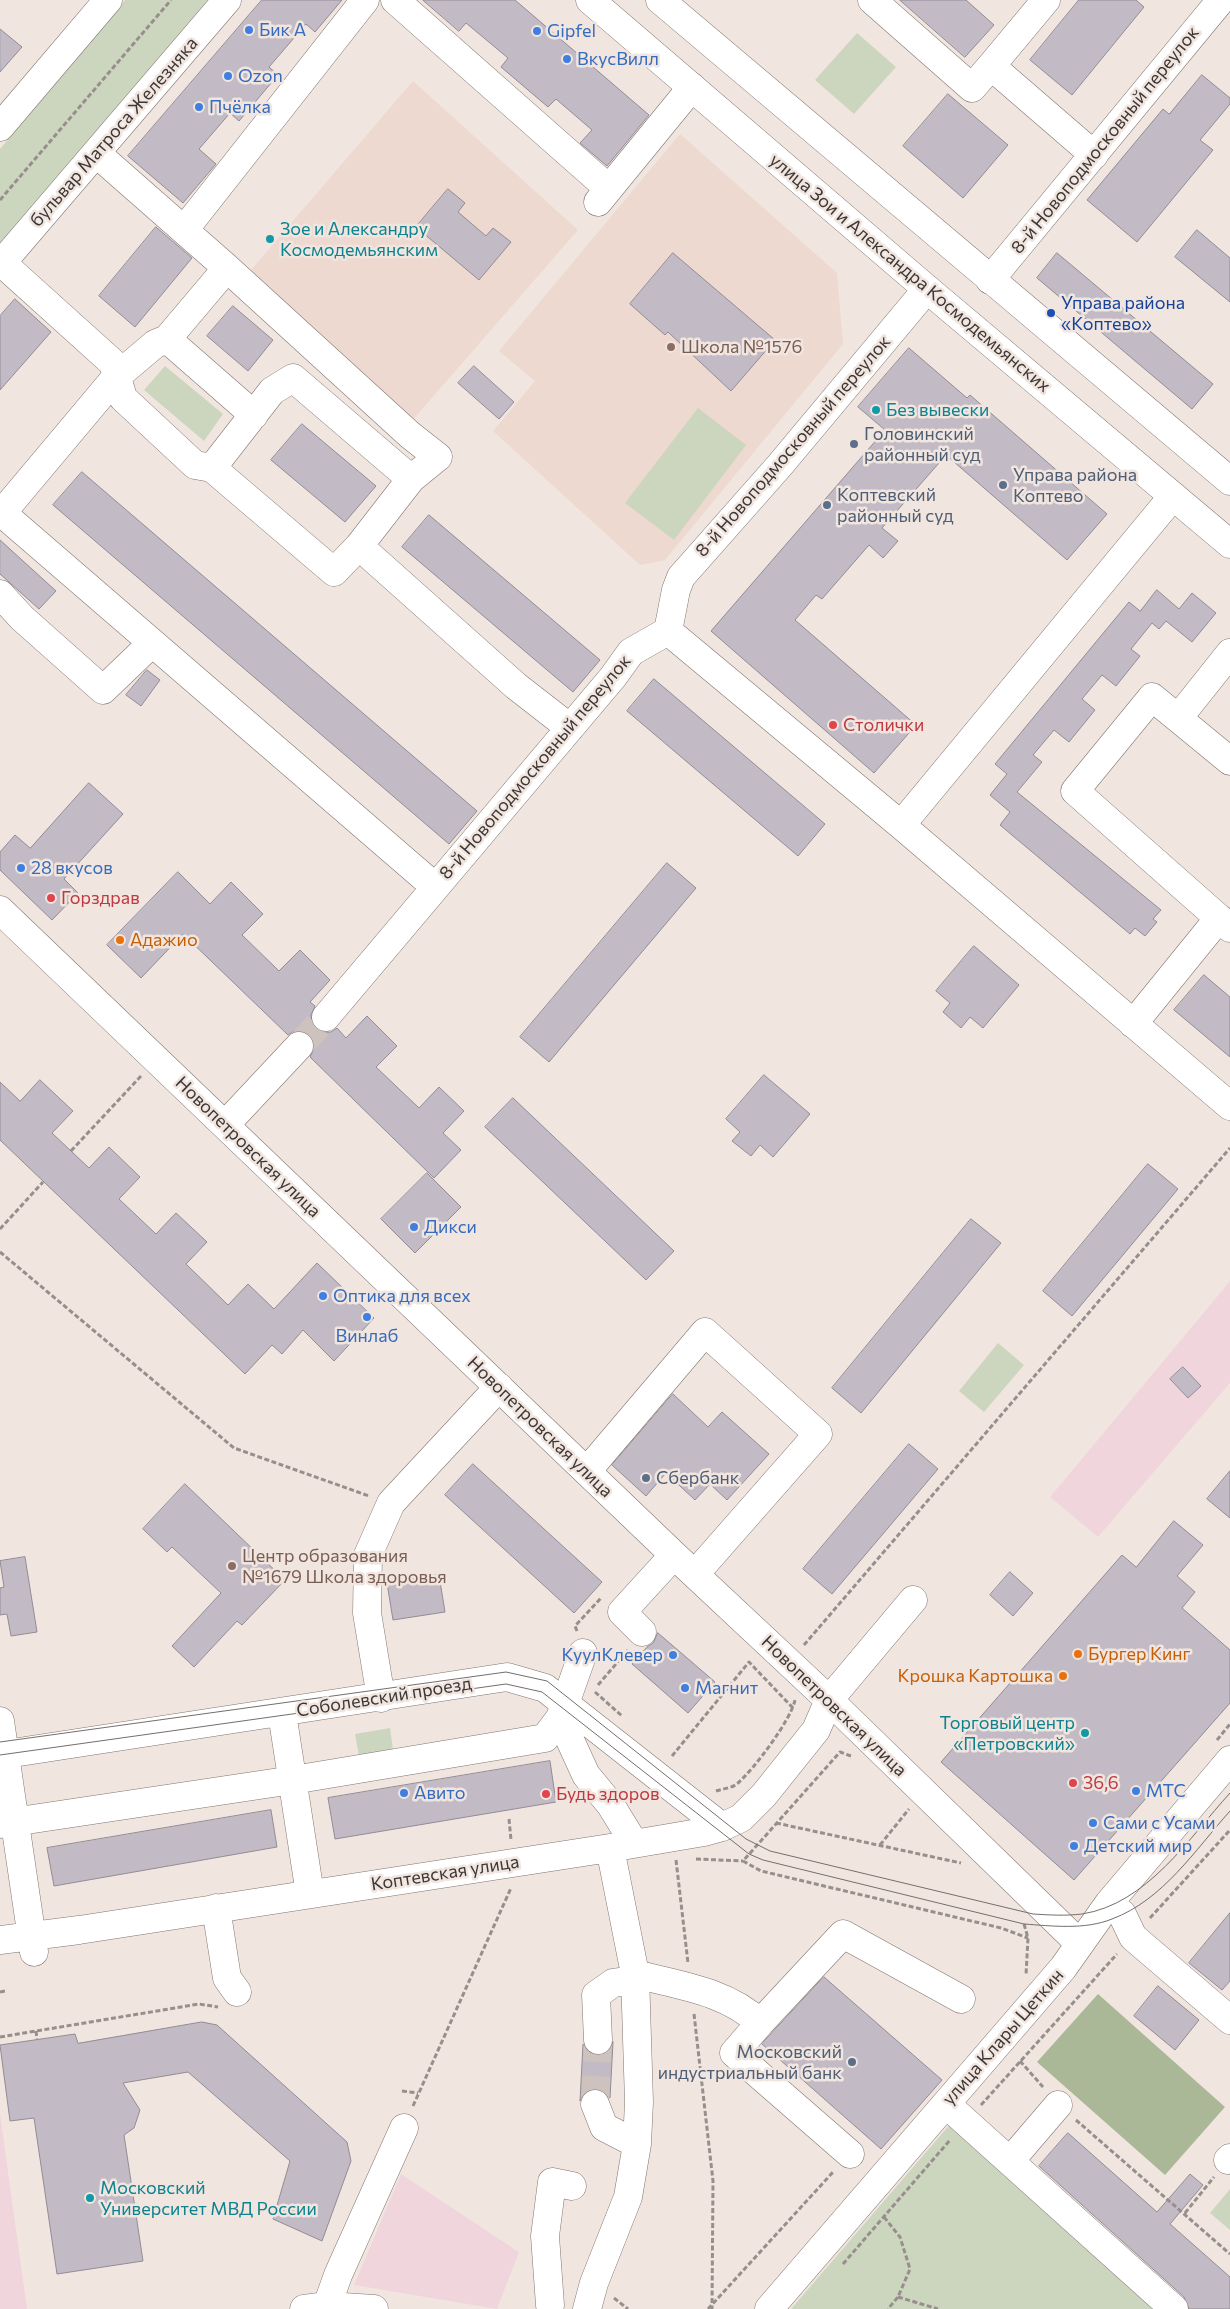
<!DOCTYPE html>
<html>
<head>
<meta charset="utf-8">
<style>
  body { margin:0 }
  canvas { display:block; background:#f1e5df }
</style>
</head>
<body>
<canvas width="1230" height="2309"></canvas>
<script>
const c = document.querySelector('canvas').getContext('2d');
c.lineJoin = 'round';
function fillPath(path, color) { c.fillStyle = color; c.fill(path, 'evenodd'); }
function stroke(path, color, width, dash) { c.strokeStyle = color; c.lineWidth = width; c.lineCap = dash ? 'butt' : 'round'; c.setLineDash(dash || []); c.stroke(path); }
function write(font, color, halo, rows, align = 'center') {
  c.font = font + ' Commissioner,sans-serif'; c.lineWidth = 5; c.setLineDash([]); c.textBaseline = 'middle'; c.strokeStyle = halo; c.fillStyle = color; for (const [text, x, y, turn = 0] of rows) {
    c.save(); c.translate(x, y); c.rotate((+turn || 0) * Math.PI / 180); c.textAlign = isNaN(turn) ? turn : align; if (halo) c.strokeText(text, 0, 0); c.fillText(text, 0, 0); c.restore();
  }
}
fillPath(new Path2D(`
  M1230 1281V1383L1098 1537 1050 1497Z
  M0 2114 27 2309H0Z
  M401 2174 519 2252 497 2309 354 2285Z`), '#f0d6dc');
fillPath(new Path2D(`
  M413 81 578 230 410 423 245 277Z
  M680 134 837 273 843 344 665 560 640 565 493 431 535 381 499 351Z`), '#edd9cf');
fillPath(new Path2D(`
  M125 0H211L0 249V149Z
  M857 33 896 67 854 114 815 80Z
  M165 366 223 414 204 441 144 390Z
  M698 408 746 445 674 540 625 503Z
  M998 1343 1024 1365 984 1412 959 1391Z
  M390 1728 393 1750 359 1756 355 1734Z
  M952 2122 1162 2309H791Z
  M1230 2189V2230L1210 2213Z`), '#ccd6bf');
fillPath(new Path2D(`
  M1098 1994 1225 2107 1165 2175 1037 2062Z`), '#aab898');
const building = new Path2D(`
  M262 0H342L315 32 306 24 269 67 278 75 239 121 230 113 199 149 216 164 183 203 128 156Z
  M423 0H515L649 115 607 166 580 143 592 130 556 99 548 107 501 67 508 58 466 23 459 31Z
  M900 0H966L994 25 965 57Z
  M1079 0H1136L1144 7 1072 95 1030 60Z
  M0 29 22 47 0 72Z
  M1202 75 1230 98V104L1200 140 1213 150 1137 242 1087 200 1163 109 1169 114Z
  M948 94 1008 145 963 198 903 146Z
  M448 189 465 203 458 212 486 236 493 228 511 242 479 280 416 227Z
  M156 227 192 258 135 327 99 296Z
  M1197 230 1230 258V302L1175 257Z
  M673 253 775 340 731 391 668 332 665 335 630 304Z
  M1057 253 1213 384 1192 409 1037 278Z
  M15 299 51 332 0 390V316Z
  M233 306 273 340 248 371 207 336Z
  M909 348 967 398 970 395 1107 514 1067 560 946 455 882 528 898 541 883 558 869 545 822 599 816 595 795 620 916 725 874 773 711 631 885 430 858 407Z
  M474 366 514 402 499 419 458 383Z
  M302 424 376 486 345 522 271 460Z
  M82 472 477 811 449 844 53 505Z
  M429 515 600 660 573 692 402 547Z
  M0 540 56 591 39 609 0 574Z
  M1157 590 1179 609 1192 593 1216 613 1192 642 1166 621 1159 629 1152 623 1131 649 1140 656 1116 686 1102 675 1082 699 1095 710 1069 742 1054 730 1033 755 1042 762 1017 792 1161 910 1153 919 1157 922 1145 936 1135 928 1130 934 1000 825 1010 812 990 795 1007 774 995 764 1129 602 1140 611Z
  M147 670 160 680 141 706 126 695Z
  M654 679 825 824 798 856 627 711Z
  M89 783 123 814 64 879 78 893 52 920 0 870V852L15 835 30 848Z
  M667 863 696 888 549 1062 520 1037Z
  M178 872 210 904 231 882 263 914 242 935 279 971 300 950 330 980 310 1002 315 1006 311 1015 312 1023 316 1029 324 1032H331L337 1028 346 1038 367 1016 397 1046 376 1067 419 1108 439 1087 464 1111 443 1133 461 1150 434 1178 310 1057 314 1049V1042L310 1035 302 1031H294L288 1035 183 934 141 978 107 945Z
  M974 946 1019 985 983 1028 970 1017 961 1028 943 1012 950 1003 936 991Z
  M1204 975 1230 997V1057L1174 1010Z
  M764 1075 810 1114 773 1157 760 1145 751 1156 732 1141 740 1132 726 1119Z
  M40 1080 73 1111 52 1133 89 1168 109 1147 140 1177 119 1199 156 1234 176 1213 207 1242 186 1264 228 1305 248 1284 274 1309 317 1263 374 1318 334 1361 303 1330 282 1354 272 1345 245 1374 0 1140V1082L20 1101Z
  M513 1098 674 1251 646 1280 485 1127Z
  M1148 1164 1178 1189 1072 1316 1043 1291Z
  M427 1173 461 1207 415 1253 381 1219Z
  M971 1219 1001 1243 861 1413 832 1388Z
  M1183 1367 1201 1386 1188 1398 1170 1379Z
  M673 1394 708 1427 722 1412 769 1454 727 1500 710 1484 695 1500 666 1473 646 1496 612 1465Z
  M909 1444 938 1469 832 1594 803 1569Z
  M473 1464 602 1582 574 1613 445 1495Z
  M1230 1471V1518L1207 1499Z
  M185 1484 285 1580 242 1625 237 1621 194 1667 172 1646 221 1593 172 1547 167 1552 143 1529Z
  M1174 1521 1203 1545 1177 1576 1195 1592 1182 1608 1230 1650V1703L1074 1880 941 1762 1122 1555 1136 1567Z
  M25 1557 37 1632 11 1636 7 1614 0 1615V1588L4 1587 0 1561Z
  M1010 1572 1033 1593 1013 1616 990 1595Z
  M439 1575 445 1612 393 1620 387 1583Z
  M658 1633 715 1682 688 1713 632 1664 647 1647 653 1643Z
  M550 1761 556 1802 335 1839 328 1798Z
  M271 1810 277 1847 54 1886 47 1848Z
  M1230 1913V1981L1222 1990 1189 1963Z
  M824 1977 942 2080 881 2149 762 2044Z
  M1158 1986 1199 2020 1175 2050 1134 2016Z
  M202 2022 217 2025 347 2142 351 2161 322 2241 273 2219 290 2161 188 2072 123 2083 140 2110 134 2128 124 2135 143 2261 57 2274 34 2118 10 2121 0 2045 75 2034 78 2043Z
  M613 2042 610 2098 604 2092 597 2089 589 2090 583 2095 580 2101 583 2044 590 2054 599 2056 607 2053Z
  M1068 2133 1157 2212 1190 2174 1203 2185 1170 2224 1230 2277V2309H1189L1184 2297 1039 2166Z`);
fillPath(building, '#c2bac4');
stroke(building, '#928c95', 1);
stroke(new Path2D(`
  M299 1046 326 1017
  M595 2104 598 2040`), '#cdc2bd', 28, [28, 14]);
const minor = new Path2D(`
  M395 0 608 188
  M872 0 972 88 991 66 1094 155
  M991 66 1046 0
  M0 127 108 0
  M96 153 227 268 167 339
  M598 202 692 87
  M184 230 365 0
  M2 263 113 363 123 398 195 465 212 468 334 572 359 546 516 686 570 728
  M0 265 227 0
  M227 268 410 435 438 457 411 479
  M990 280 1221 0
  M254 415 167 339 155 344 116 377 2 513 434 886
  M212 468 272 391 293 378 411 479 359 546
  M0 594 22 618 103 690 152 643
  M668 631 901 825 1230 1106
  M1179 717 1230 653
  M1230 761 1152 697 1075 791 1230 928
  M901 825 1173 496
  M0 910 674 1555 829 1700 1080 1944
  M326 1017 613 677 631 652 668 631 676 590 681 577 780 465 927 289
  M1133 1024 1219 918
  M225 1125 299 1046
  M587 1471 705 1332 818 1434 695 1574
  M642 1632 622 1612 674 1555
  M381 1698 367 1613 368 1555 391 1503 499 1387
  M282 1713 310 1894
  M560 1718 586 1775 610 1804 634 1843
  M0 1721 34 1952
  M0 1755 507 1677 545 1688 722 1827
  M0 1824 293 1780 545 1738 560 1718 583 1653
  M1109 1903 1122 1914 1133 1937 1230 2020
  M216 1908 227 1978 237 1992
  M0 1940 79 1930 610 1848 704 1832 722 1827 741 1818 764 1795 816 1730 829 1700 913 1600
  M635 1974C678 1985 727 1991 760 2023L734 2053 850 2154
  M760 2023 843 1934 961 1999
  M598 2040 596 1995 613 1983 636 1980
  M595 2104 604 2127 637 2144
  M946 2104 1174 2309
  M1228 2160 1230 2158
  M1010 2161 1058 2105
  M550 2305 545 2236 552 2182 572 2186
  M327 2306 338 2275 404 2128
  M304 2309 327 2306 374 2309
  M587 2309 594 2283 628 2197 637 2144 639 2102 635 1974 610 1848
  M769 2309 1063 1968 1109 1903 1230 1760`);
const major = new Path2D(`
  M590 0 927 289 1230 544
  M660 0 1230 481`);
stroke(minor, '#807570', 29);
stroke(major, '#807570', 29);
stroke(new Path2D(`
  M0 200 171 0
  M71 1151 141 1076
  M0 1229 43 1182
  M0 1252 234 1448 369 1496
  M577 1631 575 1626 602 1597
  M804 1645 1230 1148
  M598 1685 628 1650
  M595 1692 622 1716
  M1217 1740 1230 1724
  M672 1756 749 1662 793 1708
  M851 1756 840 1752 743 1861 761 1871 1001 1928 1028 1938
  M716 1791C722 1789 733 1788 738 1783 754 1769 791 1720 795 1700
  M509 1819 511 1840
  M776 1823 961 1863
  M880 1845 909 1809
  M696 1859 743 1861
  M676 1860 688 1963
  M1150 1918 1230 1830
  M1024 1924 1028 1938 1026 1975
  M0 1992 5 1991
  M694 2014 713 2181 712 2309
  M36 2031 37 2039
  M0 2037 199 2004 218 2007
  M1020 2061 1043 2087
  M402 2091 418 2093
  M981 2105 1117 1954
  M413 2106 511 1888
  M1076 2120 1230 2254
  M1185 2213 1214 2177
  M884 2217 900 2237 910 2269 898 2297 888 2309
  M843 2264 950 2140
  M898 2297 938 2309
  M614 2298 628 2309
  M708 2309 834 2171`), '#978f8b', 3, [5, 2.5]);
stroke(minor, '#fff', 28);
stroke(major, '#fff', 28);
stroke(new Path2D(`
  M0 1742 506 1672 547 1681 746 1839 770 1851 1033 1914C1049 1915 1066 1916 1082 1914 1147 1904 1189 1838 1230 1793
  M0 1755 506 1684 542 1692 749 1854 763 1860 1024 1924C1052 1926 1085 1930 1112 1919 1163 1900 1195 1850 1230 1811`), '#756e6b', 1);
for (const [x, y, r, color] of [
  [249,30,5,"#3f7fe0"],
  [537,31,5,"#3f7fe0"],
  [567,59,5,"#3f7fe0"],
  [228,76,5,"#3f7fe0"],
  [199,107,5,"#3f7fe0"],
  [270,239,5,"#0f9aa8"],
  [1051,313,5,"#1a4fb4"],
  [671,347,5,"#8d6e63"],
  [876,410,5,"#0f9aa8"],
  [854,444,5,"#5c6f8a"],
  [1003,485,5,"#5c6f8a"],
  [827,505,5,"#5c6f8a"],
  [833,725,5,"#e0444e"],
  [21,868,5,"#3f7fe0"],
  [51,898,5,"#e0444e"],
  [120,940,5,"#e8710a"],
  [414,1227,5,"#3f7fe0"],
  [323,1296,5,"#3f7fe0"],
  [367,1317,5,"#3f7fe0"],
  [646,1478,5,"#5c6f8a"],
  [232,1566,5,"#8d6e63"],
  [1078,1654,5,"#e8710a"],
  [673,1655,5,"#3f7fe0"],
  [1063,1676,5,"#e8710a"],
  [685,1688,5,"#3f7fe0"],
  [1085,1733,5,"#0f9aa8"],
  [1073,1783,5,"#e0444e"],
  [1136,1791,5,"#3f7fe0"],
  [404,1793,5,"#3f7fe0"],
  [546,1794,5,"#e0444e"],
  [1093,1823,5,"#3f7fe0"],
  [1074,1846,5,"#3f7fe0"],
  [852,2062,5,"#5c6f8a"],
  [90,2198,5,"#0f9aa8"]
]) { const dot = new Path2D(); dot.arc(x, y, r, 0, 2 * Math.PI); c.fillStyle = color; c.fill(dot); stroke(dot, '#f1e5df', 2); }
write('18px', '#366cbe', '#f1e5df', [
  ["Бик А",259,30],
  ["Gipfel",547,31],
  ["ВкусВилл",577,59],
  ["Ozon",238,76],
  ["Пчёлка",209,107],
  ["28 вкусов",31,868],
  ["Дикси",424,1227],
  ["Оптика для всех",333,1296],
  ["Винлаб",367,1336,"center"],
  ["КуулКлевер",663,1655,"right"],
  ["Магнит",695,1688],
  ["МТС",1146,1791],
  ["Авито",414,1793],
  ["Сами с Усами",1103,1823],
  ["Детский мир",1084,1846]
], 'left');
write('18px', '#3c3735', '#f1e5df', [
  ["бульвар Матроса Железняка",114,132,-49],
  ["8-й Новоподмосковный переулок",1105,140,-51],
  ["улица Зои и Александра Космодемьянских",910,273,40],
  ["8-й Новоподмосковный переулок",793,446,-49],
  ["8-й Новоподмосковный переулок",535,767,-50],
  ["Новопетровская улица",248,1147,44],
  ["Новопетровская улица",540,1427,44],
  ["Соболевский проезд",384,1697,-9],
  ["Новопетровская улица",834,1706,44],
  ["Коптевская улица",445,1873,-9],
  ["улица Клары Цеткин",1003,2037,-49]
]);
write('18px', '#0d838f', '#f1e5df', [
  ["Зое и Александру",280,229],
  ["Космодемьянским",280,250],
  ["Без вывески",886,410],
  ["Торговый центр",1075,1723,"right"],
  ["«Петровский»",1075,1744,"right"],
  ["Московский",100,2188],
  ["Университет МВД России",100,2209]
], 'left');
write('18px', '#164399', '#f1e5df', [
  ["Управа района",1061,303],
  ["«Коптево»",1061,324]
], 'left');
write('18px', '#785e54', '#f1e5df', [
  ["Школа №1576",681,347],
  ["Центр образования",242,1556],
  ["№1679 Школа здоровья",242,1577]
], 'left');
write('18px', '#4e5e75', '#f1e5df', [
  ["Головинский",864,434],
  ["районный суд",864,455],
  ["Управа района",1013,475],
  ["Коптево",1013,496],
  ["Коптевский",837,495],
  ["районный суд",837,516],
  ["Сбербанк",656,1478],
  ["Московский",842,2052,"right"],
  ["индустриальный банк",842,2073,"right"]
], 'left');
write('18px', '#be3a42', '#f1e5df', [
  ["Столички",843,725],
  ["Горздрав",61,898],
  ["36,6",1083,1783],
  ["Будь здоров",556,1794]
], 'left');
write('18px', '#c56008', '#f1e5df', [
  ["Адажио",130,940],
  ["Бургер Кинг",1088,1654],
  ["Крошка Картошка",1053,1676,"right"]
], 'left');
</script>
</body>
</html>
